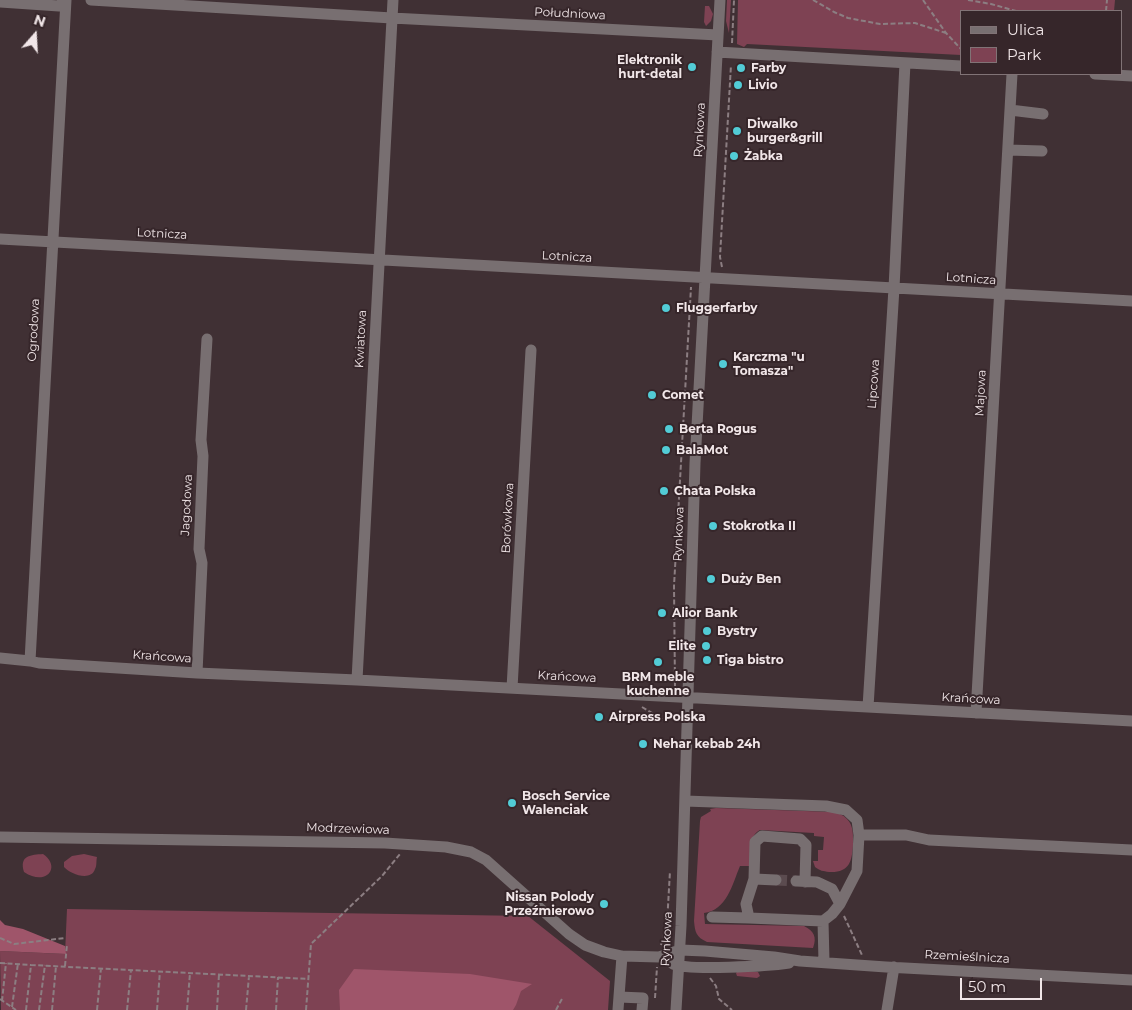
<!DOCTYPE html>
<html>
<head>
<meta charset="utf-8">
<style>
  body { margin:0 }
  #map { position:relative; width:1132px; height:1010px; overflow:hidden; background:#403034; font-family:Montserrat,sans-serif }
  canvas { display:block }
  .legend { position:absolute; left:960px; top:10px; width:162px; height:65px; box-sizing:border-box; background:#36262a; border:1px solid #817376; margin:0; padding:6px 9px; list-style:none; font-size:15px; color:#f1e6e8 }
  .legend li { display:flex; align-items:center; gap:10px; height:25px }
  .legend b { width:25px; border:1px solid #817376 }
  .north { position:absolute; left:10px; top:10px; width:50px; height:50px; -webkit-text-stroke:4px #36262a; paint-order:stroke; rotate:19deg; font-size:14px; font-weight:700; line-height:20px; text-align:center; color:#f1e6e8 }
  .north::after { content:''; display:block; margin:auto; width:18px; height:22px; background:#f1e6e8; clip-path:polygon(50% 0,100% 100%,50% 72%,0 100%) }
  .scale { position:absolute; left:960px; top:978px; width:82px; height:22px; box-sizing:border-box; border:2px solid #f1e6e8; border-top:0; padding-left:6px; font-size:15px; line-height:18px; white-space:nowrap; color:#f1e6e8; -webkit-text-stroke:4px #36262a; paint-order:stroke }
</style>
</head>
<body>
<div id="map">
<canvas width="1132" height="1010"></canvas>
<ul class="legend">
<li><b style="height:6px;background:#786f71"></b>Ulica</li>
<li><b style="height:14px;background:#7e4253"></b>Park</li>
</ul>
<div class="north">N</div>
<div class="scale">50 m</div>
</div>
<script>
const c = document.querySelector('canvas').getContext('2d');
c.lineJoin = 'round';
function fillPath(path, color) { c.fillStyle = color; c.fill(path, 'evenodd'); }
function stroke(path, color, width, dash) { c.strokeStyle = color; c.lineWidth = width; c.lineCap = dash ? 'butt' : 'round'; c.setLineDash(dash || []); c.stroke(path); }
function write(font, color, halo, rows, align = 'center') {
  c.font = font + ' Montserrat,sans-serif'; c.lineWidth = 4; c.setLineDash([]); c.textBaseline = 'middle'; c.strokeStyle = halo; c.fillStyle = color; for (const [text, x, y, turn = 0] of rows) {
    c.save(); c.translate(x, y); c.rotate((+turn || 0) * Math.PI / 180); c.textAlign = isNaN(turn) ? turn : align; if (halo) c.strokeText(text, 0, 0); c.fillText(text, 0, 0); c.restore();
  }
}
fillPath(new Path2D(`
  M727 0H731L729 33 726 21Z
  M738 0H1115L1114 11H961V55L747 44 744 47 737 44Z
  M705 6H709L713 14 711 21 706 26 704 22Z
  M716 808 834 812C839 813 843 815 847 819 854 826 853 836 853 845 852 862 849 873 829 872 823 871 820 871 815 867L813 861H818V850H823L824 837 814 836V833L760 830C748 836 751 854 751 866H740C732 885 727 910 704 913L705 924 804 926C814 931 817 937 813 948L707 942C696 937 695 932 694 921L700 821 701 817 711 811 710 809Z
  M43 854C62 867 46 887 24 872 19 855 31 855 43 854Z
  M84 854 97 857C96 861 97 866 95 869 91 882 70 874 64 867V862L72 856Z
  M67 909 528 916 610 981 608 1010H1L0 951 65 954Z
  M738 971 758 972 760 976 757 978 737 976 736 973Z`), '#7e4253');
fillPath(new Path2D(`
  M0 920 5 925 23 929 65 946 66 954 0 951Z
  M354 969 470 974 532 984 521 991 516 1005 513 1010H340L339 990Z`), '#9f556a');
stroke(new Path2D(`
  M776 880 796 881`), '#5b4b4f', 11, [11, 5.5]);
stroke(new Path2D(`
  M813 0 834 12 848 18 880 24 915 23 946 33
  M923 0 946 33 961 49
  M968 0 991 4 1016 11
  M1106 11 1107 0
  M732 43 734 0
  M722 267 720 257 731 65
  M675 687 674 586 691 287
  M642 707 662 719
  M844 916 862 955
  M0 938 14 944 65 938
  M661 945 667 924 670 871
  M0 963 31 965
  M65 966 67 944
  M710 978 716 986 719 999 732 1010
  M655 998 657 967
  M0 999 16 1010
  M2 1001 6 963
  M12 1007 18 963
  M26 1010 31 965 308 979
  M39 1010 45 965
  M52 1010 56 966
  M97 1010 101 968
  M127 1010 131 970
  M157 1010 160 971
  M187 1010 190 973
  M217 1010 219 974
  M246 1010 249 976
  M276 1010 278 977
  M306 1010 311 944 382 876 400 854
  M556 1010 563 997`), '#8c7e82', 2, [5, 2.5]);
stroke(new Path2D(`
  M91 0 392 18 718 35
  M0 2 59 6 65 0
  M717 52 961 66
  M1095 74 1132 76
  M1010 110 1043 114
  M1008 150 1042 151
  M0 239 1132 301
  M0 658 30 661 39 663 197 673 357 680 1132 721
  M30 661 66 0
  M197 673 202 563 199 549 203 456 201 440 207 339
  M357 680 393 0
  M512 688 531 350
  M868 707 894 288 905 63
  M976 713 1012 74
  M685 801 826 806 846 810 857 820 859 835 857 871 840 904
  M859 835H906L929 840 1132 850
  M0 837 385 843 446 847 471 852 486 860 569 934 585 945 604 952 622 956 659 957 680 950 705 951 774 957 800 961 886 967 1132 980
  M754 879 755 842 762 836 800 839 806 845 805 882
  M776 880 754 879 746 904 749 918 823 921 832 914 840 904 832 889 817 882 796 881
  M712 917 749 918
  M823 921 824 962
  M673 964C688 971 769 966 789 963
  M619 997 643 998 642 1010
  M618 1010 622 956
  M676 1010 681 926 695 463 720 0
  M887 1010 894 967`), '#786f71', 11);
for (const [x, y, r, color] of [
  [692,67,5,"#52ccd6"],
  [741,68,5,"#52ccd6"],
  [738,85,5,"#52ccd6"],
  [737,131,5,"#52ccd6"],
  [734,156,5,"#52ccd6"],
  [666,308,5,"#52ccd6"],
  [723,364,5,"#52ccd6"],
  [652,395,5,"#52ccd6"],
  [669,429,5,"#52ccd6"],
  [666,450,5,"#52ccd6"],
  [664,491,5,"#52ccd6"],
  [713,526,5,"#52ccd6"],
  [711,579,5,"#52ccd6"],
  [662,613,5,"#52ccd6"],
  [707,631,5,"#52ccd6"],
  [706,646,5,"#52ccd6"],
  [707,660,5,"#52ccd6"],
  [658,662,5,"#52ccd6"],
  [599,717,5,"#52ccd6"],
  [643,744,5,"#52ccd6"],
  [512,803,5,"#52ccd6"],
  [604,904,5,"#52ccd6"]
]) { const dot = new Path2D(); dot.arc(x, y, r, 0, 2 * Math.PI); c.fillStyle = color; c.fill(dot); stroke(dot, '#36262a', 2); }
write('12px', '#f1e6e8', '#36262a', [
  ["Południowa",570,14,3],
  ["Rynkowa",700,130,-87],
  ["Lotnicza",162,234,3],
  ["Lotnicza",567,257,3],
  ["Lotnicza",971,279,4],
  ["Ogrodowa",34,330,-87],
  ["Kwiatowa",361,339,-87],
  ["Lipcowa",874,384,-86],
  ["Majowa",981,393,-87],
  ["Jagodowa",187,505,-87],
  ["Borówkowa",508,518,-87],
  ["Rynkowa",679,534,-88],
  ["Krańcowa",162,657,4],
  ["Krańcowa",567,677,3],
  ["Krańcowa",971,699,3],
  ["Modrzewiowa",348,829,2],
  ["Rynkowa",667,939,-87],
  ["Rzemieślnicza",967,957,3]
]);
write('bold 12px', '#f1e6e8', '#36262a', [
  ["Elektronik",682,60,"right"],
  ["hurt-detal",682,74,"right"],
  ["Farby",751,68],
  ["Livio",748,85],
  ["Diwalko",747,124],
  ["burger&grill",747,138],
  ["Żabka",744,156],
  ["Fluggerfarby",676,308],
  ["Karczma \"u",733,357],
  ["Tomasza\"",733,371],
  ["Comet",662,395],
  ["Berta Rogus",679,429],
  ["BalaMot",676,450],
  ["Chata Polska",674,491],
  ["Stokrotka II",723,526],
  ["Duży Ben",721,579],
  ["Alior Bank",672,613],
  ["Bystry",717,631],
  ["Elite",696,646,"right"],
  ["Tiga bistro",717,660],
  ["BRM meble",658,677,"center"],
  ["kuchenne",658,691,"center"],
  ["Airpress Polska",609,717],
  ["Nehar kebab 24h",653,744],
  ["Bosch Service",522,796],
  ["Walenciak",522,810],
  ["Nissan Polody",594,897,"right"],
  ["Przeźmierowo",594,911,"right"]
], 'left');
</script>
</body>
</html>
